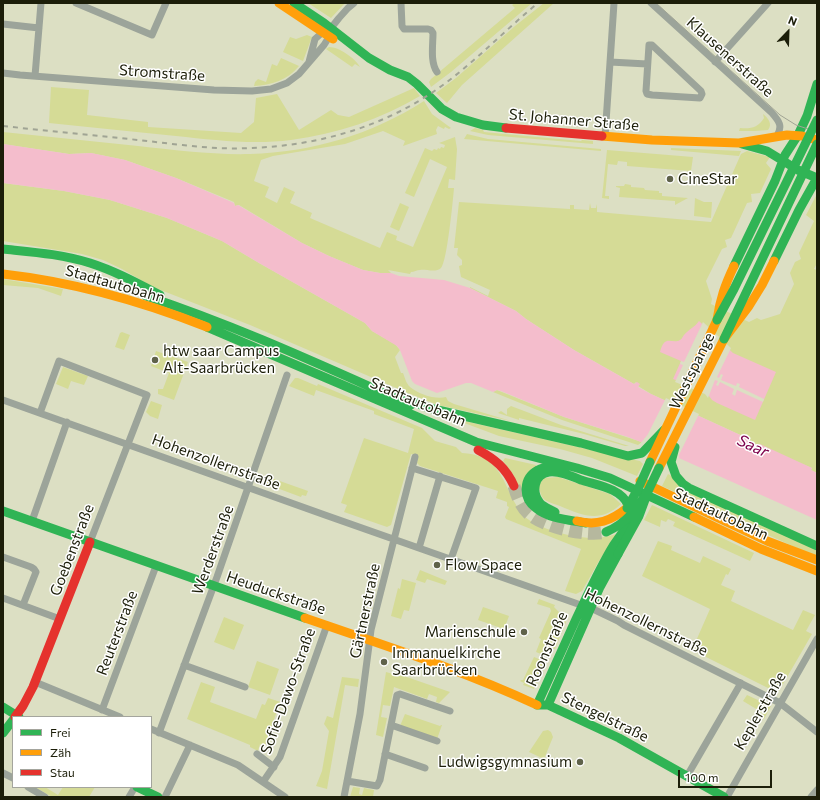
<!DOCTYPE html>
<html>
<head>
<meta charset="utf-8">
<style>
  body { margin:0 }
  #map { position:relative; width:820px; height:800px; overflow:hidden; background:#dcdfc3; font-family:Commissioner,sans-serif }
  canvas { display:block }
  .frame { position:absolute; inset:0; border:4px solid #1c1e09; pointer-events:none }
  .legend { position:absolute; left:12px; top:716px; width:140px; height:72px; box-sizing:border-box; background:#fff; border:1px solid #a4a59d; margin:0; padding:5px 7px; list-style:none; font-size:12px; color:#1c1e09 }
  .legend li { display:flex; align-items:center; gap:8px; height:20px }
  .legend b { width:20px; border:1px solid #a4a59d }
  .north { position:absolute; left:768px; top:12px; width:40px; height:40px; -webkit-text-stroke:3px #fff; paint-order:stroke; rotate:23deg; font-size:11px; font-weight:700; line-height:16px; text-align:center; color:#1c1e09 }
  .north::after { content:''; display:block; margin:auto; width:14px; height:18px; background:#1c1e09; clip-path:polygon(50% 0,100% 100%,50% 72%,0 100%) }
  .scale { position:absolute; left:678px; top:770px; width:94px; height:18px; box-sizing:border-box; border:2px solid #1c1e09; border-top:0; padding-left:5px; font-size:12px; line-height:14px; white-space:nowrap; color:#1c1e09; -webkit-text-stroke:3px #fff; paint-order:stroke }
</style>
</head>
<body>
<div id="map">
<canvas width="820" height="800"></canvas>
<div class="frame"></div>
<ul class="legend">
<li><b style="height:5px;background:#30b455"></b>Frei</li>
<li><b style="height:5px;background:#ff9f0a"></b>Zäh</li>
<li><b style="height:5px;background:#e5322d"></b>Stau</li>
</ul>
<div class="north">N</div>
<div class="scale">100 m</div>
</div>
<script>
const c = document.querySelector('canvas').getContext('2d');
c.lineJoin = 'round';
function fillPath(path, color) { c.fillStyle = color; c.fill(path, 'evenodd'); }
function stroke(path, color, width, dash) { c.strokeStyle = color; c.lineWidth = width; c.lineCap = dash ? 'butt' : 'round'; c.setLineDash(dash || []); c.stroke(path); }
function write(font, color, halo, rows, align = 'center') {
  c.font = font + ' Commissioner,sans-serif'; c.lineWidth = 3; c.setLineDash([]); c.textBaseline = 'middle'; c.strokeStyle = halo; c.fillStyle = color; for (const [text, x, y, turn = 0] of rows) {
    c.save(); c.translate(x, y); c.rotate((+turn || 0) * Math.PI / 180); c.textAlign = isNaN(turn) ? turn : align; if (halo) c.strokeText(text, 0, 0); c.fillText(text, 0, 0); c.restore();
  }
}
fillPath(new Path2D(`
  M308 3H345L331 18Z
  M515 3H532L451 72 431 87 429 82 431 79 515 8 512 5Z
  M544 3H554L462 85 447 103 436 93 456 78 515 26Z
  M307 35 312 37 303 61 283 52 290 37 296 39Z
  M329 47C339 47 355 58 360 67L355 64 352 67 326 49Z
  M281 58 299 66C288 80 271 85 254 86L255 82 258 79 266 82 272 64 277 66Z
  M51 87 89 90 87 115 148 122V127L241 133 254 122 256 98 277 94 299 130 331 110 338 115 349 117 414 88 420 96C381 119 337 134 291 140 253 145 214 140 176 136 133 132 91 127 49 123Z
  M424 101 432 114 451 128 449 129 445 127 444 129 438 126 436 130 437 134 403 146 405 141 383 131 345 144 273 156 261 160 254 181 269 187 265 197 277 203 284 187 295 192 290 203 312 213 310 218 380 248 387 232 397 236 396 240 413 247 447 167 430 159 414 197 405 193 425 148 432 151 434 149 437 150 438 148 440 149 441 147 444 148 445 145 439 143 455 137 457 149 455 180 449 179 448 188H454C453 200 447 262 441 268 436 273 426 269 420 270 417 270 414 272 411 272L410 274 388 270 391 273H380L363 270 329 256 302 243 239 205 235 206 234 202 176 178 125 160 91 153 69 154 3 144V132C48 137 93 141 138 146 175 150 213 155 250 154 312 152 371 135 424 101Z
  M763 114C768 118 773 124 768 130L755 131H739L740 128C750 129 758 128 764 118Z
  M475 128 483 130 484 132 581 141 582 140 593 141V144L488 135 470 131Z
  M467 134 488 139 601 149V151L464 139Z
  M671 148 741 151 739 156 671 150Z
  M607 150 693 157 691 171 627 166V162L618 161 617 165 608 164 605 196H609V199L602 198Z
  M747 151 770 157 766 163 771 169 760 193 751 194 752 202 747 203 731 238 725 240 727 247 722 249 706 281 712 299 711 304 749 322 757 318 761 320 780 314 794 284 790 273 795 262 801 259 799 253 814 221 806 215 817 194V263L814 269 817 270V473L811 470 812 468 750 442 749 439 651 394 638 386 636 382 634 384 574 350 526 319 516 311 470 288V287L488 296 490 290 461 277 459 266 462 265V260L457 255 458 248H454L459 202 570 209V205H574V209L589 210 590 203 591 208H596L597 204V212L711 222 741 154Z
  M3 183 64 191 110 200 167 218 222 241 259 263 365 323 372 331 395 344 400 350 395 357 401 373H403C405 378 406 383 410 387 418 394 436 400 446 397L448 401 454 404 511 421 438 405 408 393 250 325 153 287 122 269 103 260 82 254 3 241Z
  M625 184 631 185V187L644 188 645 190 659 191V193H662V196L688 198 675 205V201L619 197 620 188 616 187V186H624Z
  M695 198 704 202H712L711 218 694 216Z
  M400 203 409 207 399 231 390 227Z
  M3 279 63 289 61 296 38 288 3 285Z
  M122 332 130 335 124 350 115 347 120 333Z
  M156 351 188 362 174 400 158 394V389H163L169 373 151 366Z
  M63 367 88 376 84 385 71 381 68 389 56 384Z
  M295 378H298L317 386 318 384 422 428 435 441 456 447 462 453C493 454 501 473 512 498 516 504 519 511 524 516 538 529 573 538 593 538 601 538 609 536 617 534L599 561 582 591 576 594 565 591 581 549 506 519 505 517 509 507 507 506V502L496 498 498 491 420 466 417 463 418 456 411 454 391 525 387 527 344 512 347 505 341 503 364 438 408 453 414 429 374 414V411L316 390 314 396 289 386Z
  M497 390 564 417 642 442 638 445 562 420 493 392Z
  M151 401 162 405 158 419 150 416 146 412Z
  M511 406 561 425 629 446H625L584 434 519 418V420L498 413 501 411 507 415V409Z
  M451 418 635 460 640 461 643 464 637 476 592 458 560 449 499 436Z
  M505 458 536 465 522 496 513 474 503 461Z
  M260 474 308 491 306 496 302 495 301 497 258 481Z
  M668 474 817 551V556L799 549 722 514 708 504 692 500 662 486Z
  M558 477 610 494 621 504C601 523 583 516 560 506 555 504 546 502 543 498 541 496 540 490 538 486L544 478Z
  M652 505 754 553 750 561 673 526 675 522 668 519 666 522 661 520 660 527 644 520Z
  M658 541 672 546 671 550 700 563 703 556 731 569 728 575 726 574 721 585 735 591 731 601 793 630 803 610 815 615 806 631 812 634 779 691 776 692 692 650 710 609 642 576Z
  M420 570 447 581 445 585 427 579 425 583 416 580Z
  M402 579 416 583 409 611 404 610 401 619 391 616 398 588 400 589Z
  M539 599 555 605 554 607 560 613 559 614 567 616 565 621 566 622 555 649 552 648 548 657 536 652 541 639 539 638 551 611 550 608 537 604Z
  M483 607 509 616 504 629 478 620Z
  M224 617 244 625 234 650 214 642Z
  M534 657 546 662 534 689 523 685 524 683 520 681 521 680H523Z
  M257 661 279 669 270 695 248 687Z
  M386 672 400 676 401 675 450 692 439 703 436 702 437 697 429 694 427 699 394 687 390 706 383 705 381 717 387 718 383 737 376 735Z
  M342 677 359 679 358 687 345 685 327 789 316 786 322 771 329 731 324 724 327 716 333 718Z
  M201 682 215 687 210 702 256 719 262 704 265 705 268 698 287 704 286 707 279 705 265 746 260 744 258 751 250 747V745L187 719Z
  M747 695 771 706 764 719 761 717 763 713 743 701Z
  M405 714 440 726 441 725H442L437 739 400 726Z
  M548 730 551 732 553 737 544 759 529 752 543 731Z
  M35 787H45L58 795 63 787H95L89 797H52Z
  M353 787 360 788 359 794 362 795 364 788 374 790 373 797H350Z`), '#d5db96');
fillPath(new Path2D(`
  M3 144 69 154 91 153 125 160 176 178 234 203 235 206 238 205 302 243 329 256 363 270 380 273H391L399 276 444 280 470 288 516 311 526 319 574 350 634 384 637 382 640 384 638 387 651 394 749 439 750 442 757 445 760 444 812 468 811 470 817 473V520L661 450 628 437 564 417 501 391 497 390 493 392 471 383H466L437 393 415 384 412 381 400 350 397 346 372 331 365 323 259 263 222 241 167 218 110 200 64 191 3 183Z
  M699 321 733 353 776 372 755 420 717 403 712 400 706 392 673 379 681 361 660 352C665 333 672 345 680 340 682 339 683 336 684 335 689 329 695 327 699 321Z`), '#f4bdcc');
fillPath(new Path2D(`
  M703 322 731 348 717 377 719 378 721 374 723 375 721 380 736 386 737 383 740 384 739 387 764 399 763 402 737 390 735 396 732 394 734 389 720 382 718 386 716 385 718 381 715 380 708 398 705 394 675 382 683 365 680 364 681 361 684 362Z
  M666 398 699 414 679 455V460L640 444 648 434Z`), '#dcdfc3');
stroke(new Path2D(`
  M514 486C517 496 521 507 529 514 544 527 586 537 606 532`), '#b6b89e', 13, [13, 6]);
stroke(new Path2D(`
  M76 3 152 35 166 3
  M401 3 402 26 404 29H428L431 30 433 33C433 45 430 62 437 72
  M651 3 772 113C779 121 783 126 777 136
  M3 24 39 28
  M649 45H652L701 91 702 94 700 98 652 95 647 94 646 91Z
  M309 62 315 39 324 31
  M610 62 647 64
  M715 62 768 3
  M3 73 20 75 214 90 252 91 271 89 287 83 299 74 324 45 329 37 331 28 339 18 348 8 354 3
  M35 76 41 3
  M605 137 614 3
  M3 400 325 515 595 610 618 621 624 625 780 703 817 732
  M40 413 59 361 147 395 90 542
  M412 468 476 488 451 559
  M32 521 67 422
  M419 548 440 476
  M3 557 31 567 34 569 36 572 23 605
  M3 598 60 619
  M184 665 245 687
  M35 682 120 717
  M102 710 156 566
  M391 725 437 741
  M151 729 238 765 285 797
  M159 733 217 577 287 375
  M257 754 274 767
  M385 754 425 768
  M3 773 13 778
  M687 776 741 683
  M347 781 377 786 380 780 397 695 400 694 450 711
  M263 782 280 757 327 625
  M28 787 45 797
  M129 797 135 787
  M165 797 190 745
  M344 797 360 714 371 630 415 457
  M727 797 817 639
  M811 797 817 790`), '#9ca49a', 7);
stroke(new Path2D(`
  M294 3 324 23 369 58 390 70 408 77 417 84 442 109 456 117 483 125 506 128
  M742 144 767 151 798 170 817 178
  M3 249C32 252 62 254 90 263 115 271 137 283 160 295
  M774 261 799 210 817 178
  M734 266 775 181 785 155 798 135 807 116 817 84
  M146 296C237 326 323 366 411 405
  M207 327 476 442 577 468 610 478 694 517
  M403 398 429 408 581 443 628 456 642 453 664 430
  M675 447 671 462 676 476
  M556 467C550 467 544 466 538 470 523 478 522 498 536 508 549 519 570 520 586 523
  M676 476 683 484 689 488 817 546
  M3 511 305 618
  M537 705C550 676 563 648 576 619 588 594 599 569 613 546 621 534 634 520 628 505 621 488 596 485 581 480 571 476 561 471 549 472 534 474 531 492 540 503 543 507 550 509 555 512
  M537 705H548L619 738 724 797
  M548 705 600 587 618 554
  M3 707 19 717
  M3 733 13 720
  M137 787 158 797`), '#30b455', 9);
stroke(new Path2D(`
  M279 3 333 39
  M602 136 652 140 739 143 787 135 802 136 817 140
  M3 274C74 282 141 301 207 327
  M650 462 717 320C720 299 725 285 734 266
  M659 468 724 339 749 306 762 285 774 261
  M640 481 767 541 817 560
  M694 517 761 549 817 571
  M577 521C597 526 611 521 627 508
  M305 618C383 645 462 670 537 705`), '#ff9f0a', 9);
stroke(new Path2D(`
  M506 128 602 136
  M478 450C495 459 506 468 514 486
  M15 717 23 706 33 687 90 542`), '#e5322d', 9);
stroke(new Path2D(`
  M656 3 780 115 796 125 817 132`), '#a0a494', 1);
stroke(new Path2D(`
  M3 126C48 131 93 135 138 140 175 144 213 150 250 148 310 146 370 131 422 99 465 73 499 35 538 3`), '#a0a494', 2, [5, 5]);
stroke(new Path2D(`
  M717 320 734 289 817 120
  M724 339 817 144
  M627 508 638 489 650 462
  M606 532C627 523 638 508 649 489
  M618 554 639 516 649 489 659 468`), '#30b455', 9);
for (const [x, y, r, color] of [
  [670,179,4,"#5f624a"],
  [155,360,4,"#5f624a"],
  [437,565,4,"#5f624a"],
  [524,632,4,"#5f624a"],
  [384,662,4,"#5f624a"],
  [580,762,4,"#5f624a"]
]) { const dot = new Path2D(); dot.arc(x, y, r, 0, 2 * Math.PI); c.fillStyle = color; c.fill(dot); stroke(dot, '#fff', 1.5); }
write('15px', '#1c1e09', '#fff', [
  ["Klausenerstraße",730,57,42],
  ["Stromstraße",162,73,4],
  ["St. Johanner Straße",574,120,5],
  ["Stadtautobahn",115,284,16],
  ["Westspange",692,371,-64],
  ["Stadtautobahn",418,402,23],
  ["Hohenzollernstraße",216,462,20],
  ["Stadtautobahn",721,514,25],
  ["Goebenstraße",72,550,-69],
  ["Werderstraße",213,550,-70],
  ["Heuduckstraße",276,593,19],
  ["Gärtnerstraße",365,611,-78],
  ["Hohenzollernstraße",646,622,26],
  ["Reuterstraße",117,633,-69],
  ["Roonstraße",547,649,-66],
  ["Sofie-Dawo-Straße",288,691,-70],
  ["Keplerstraße",760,711,-60],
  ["Stengelstraße",605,717,26]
]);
write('15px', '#1c1e09', '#fff', [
  ["CineStar",678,179],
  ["htw saar Campus",163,351],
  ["Alt-Saarbrücken",163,368],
  ["Flow Space",445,565],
  ["Marienschule",516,632,"right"],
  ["Immanuelkirche",392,653],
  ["Saarbrücken",392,670],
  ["Ludwigsgymnasium",572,762,"right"]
], 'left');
write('italic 16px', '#7c014b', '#fff', [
  ["Saar",753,446,25]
]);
</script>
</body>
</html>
